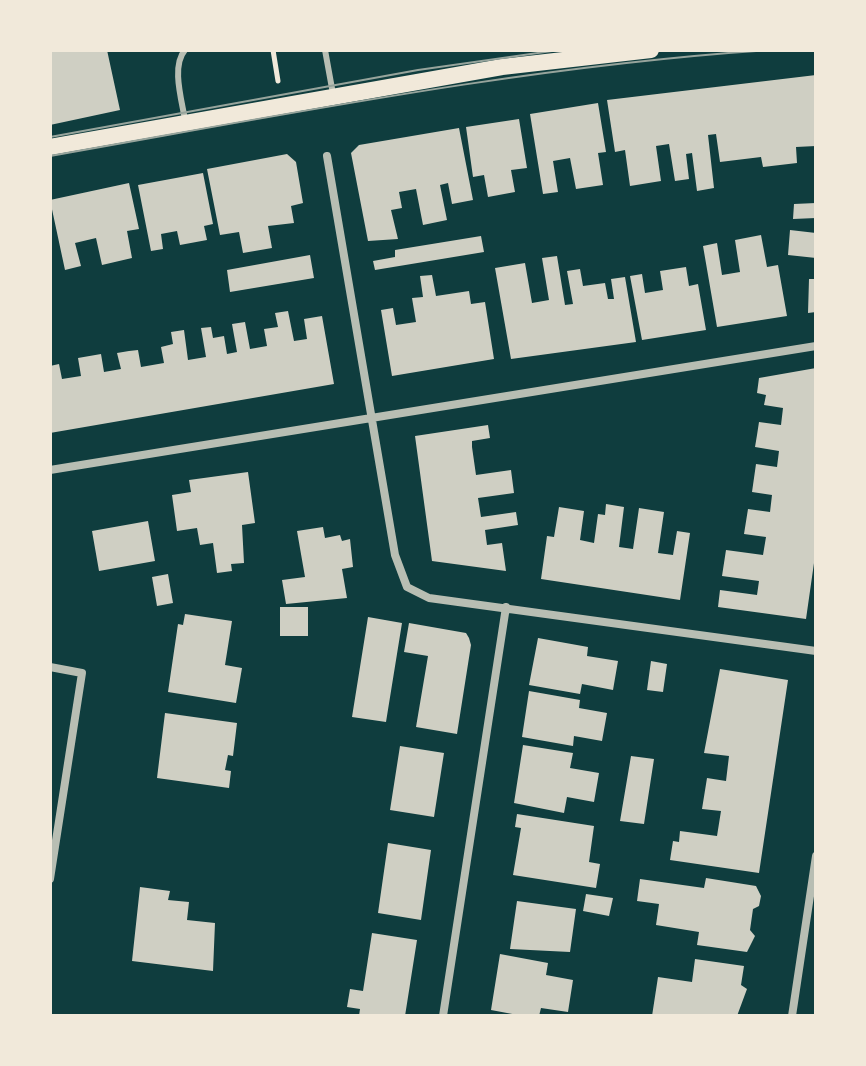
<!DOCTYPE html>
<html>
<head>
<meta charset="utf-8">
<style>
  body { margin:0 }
  #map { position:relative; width:866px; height:1066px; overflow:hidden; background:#0f3d3e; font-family:Lato,sans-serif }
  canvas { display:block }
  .frame { position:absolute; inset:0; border:52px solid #f1e9da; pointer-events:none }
</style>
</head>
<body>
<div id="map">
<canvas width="866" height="1066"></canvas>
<div class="frame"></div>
</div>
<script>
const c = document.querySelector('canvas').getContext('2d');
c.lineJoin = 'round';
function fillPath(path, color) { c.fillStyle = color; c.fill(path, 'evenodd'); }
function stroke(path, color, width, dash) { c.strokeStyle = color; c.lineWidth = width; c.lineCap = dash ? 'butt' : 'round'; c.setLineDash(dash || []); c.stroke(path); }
fillPath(new Path2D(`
  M50 50H107L120 110 50 125Z
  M816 75V146L796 147 797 163 763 167 761 157 720 162 716 134 708 135 714 188 697 191 692 153 686 154 689 179 675 181 669 144 656 146 661 181 630 186 625 150 615 152 607 100Z
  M598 103 606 152 598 153 603 185 576 189 570 158 553 161 558 192 543 194 530 114Z
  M519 119 527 168 511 170 515 192 488 197 484 175 473 177 466 127Z
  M459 128 473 200 452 204 448 183 440 185 447 220 423 225 416 189 399 192 402 208 391 210 398 239 368 241 351 153 359 145Z
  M287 154 296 162 303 203 291 206 294 223 268 226 272 248 243 253 239 232 220 235 207 169Z
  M203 173 213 224 204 226 207 240 180 245 177 231 161 234 163 249 151 251 138 185Z
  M129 183 139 229 127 231 132 258 102 265 96 238 75 243 81 266 65 270 50 200Z
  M816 203V218L793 219 794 204Z
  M790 230 816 233V258L788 255Z
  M761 235 767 267 778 265 787 316 717 327 703 246 717 243 722 275 740 272 735 240Z
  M481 236 484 252 375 270 373 261 395 257V250Z
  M310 255 314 278 230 292 227 270Z
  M557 256 565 305 573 304 567 271 580 269 583 286 605 283 608 299H614L611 279 625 277 636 342 511 359 495 268 525 263 532 303 549 300 542 258Z
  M686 267 689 286 698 284 706 330 642 340 630 276 642 274 645 293 663 290 660 271Z
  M432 275 436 296 469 291 471 304 485 302 494 359 392 376 381 310 393 308 396 325 416 322 412 298 423 297 420 276Z
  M809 279H816V312L808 313Z
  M288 311 294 341 307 339 304 319 322 316 334 384 50 433V366L59 364 62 379 81 376 78 358 101 354 104 372 121 369 117 353 129 351 138 350 141 367 164 363 161 347 173 344 171 332 184 330 188 360 206 357 201 328 211 327 213 338 224 336 227 354 237 352 232 324 245 322 250 349 267 346 264 329 278 327 275 313Z
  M816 368V549L806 619 718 607 720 590 757 595 759 581 722 576 726 550 763 555 766 537 744 534 748 509 770 512 772 495 752 492 756 464 777 467 779 451 755 447 757 435 759 422 781 425 783 408 764 405 766 395 757 393 759 378Z
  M488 425 490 438 472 441V447L476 475 511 470 514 493 478 498 481 517 516 512 518 525 485 530 487 545 502 543 506 571 432 561 415 436Z
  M248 472 255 523 242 525 244 563 231 564 232 571 217 573 213 543 200 545 197 528 177 531 172 495 191 492 189 480Z
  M606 504 624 507 619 547 633 549 639 508 664 512 658 553 673 555 677 531 690 533 680 600 541 579 547 536 554 537 559 507 584 511 580 540 594 543 598 514 605 515Z
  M148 521 155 561 99 571 92 531Z
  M323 527 325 538 340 535 342 541 350 539 353 567 342 569 347 598 286 604 282 580 305 577 297 531Z
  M168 574 173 603 157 606 152 577Z
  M280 607H308V636H280Z
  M185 614 232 621 225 665 242 668 236 703 168 692 178 624 183 625Z
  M368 617 402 623 386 722 352 717Z
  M409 623 466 633 469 638 471 645 457 734 416 727 428 656 404 652Z
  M538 638 588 647 587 656 618 661 613 690 582 684 580 694 529 685Z
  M651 661 667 664 663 692 647 690Z
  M720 669 788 680 759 873 670 860 673 841 679 842 680 831 717 836 721 811 702 809 707 778 726 781 729 756 704 753Z
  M529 691 580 700 579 708 607 713 602 741 574 736 573 746 522 737Z
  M165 713 237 723 233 756 228 755 225 770 231 771 229 788 157 778Z
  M523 745 573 753 570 768 599 773 594 802 567 797 564 813 514 803Z
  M400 746 444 753 434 817 390 810Z
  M631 756 654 759 644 824 620 821Z
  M517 814 594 826 589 862 600 864 596 888 513 875 521 828 515 827Z
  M388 843 431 850 421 920 378 913Z
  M706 878 756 886 761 896 759 906 753 909 750 930 755 936 747 952 697 945 699 932 656 925 659 904 637 901 640 879 704 888Z
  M140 887 170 891 168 900 189 902 187 920 215 923 213 971 132 961Z
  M586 894 613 898 609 916 583 911Z
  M517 901 576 909 570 952 510 949Z
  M372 933 417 940 405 1016H359L360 1009 347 1007 350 989 363 991Z
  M500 954 548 963 546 975 573 980 568 1012 541 1008 539 1016H523L491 1010Z
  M695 959 744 966 741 985 747 989 737 1016H652L658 977 692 982Z`), '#cfcfc3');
stroke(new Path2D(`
  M273 50 278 81`), '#f1e9da', 5);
stroke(new Path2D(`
  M185 50C171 66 182 101 185 120
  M325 50 333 94`), '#b8beb3', 6);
stroke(new Path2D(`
  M327 156 395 555 407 587 429 598 816 651
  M50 470 816 346
  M50 667 82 673 50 879
  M443 1016 506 607
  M792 1016 816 856`), '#b8beb3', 8);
stroke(new Path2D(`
  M50 147 502 67 651 50`), '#f1e9da', 16);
stroke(new Path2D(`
  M50 137 418 70 559 50
  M50 156C289 114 527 66 770 50`), '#97a49c', 2);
</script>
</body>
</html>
